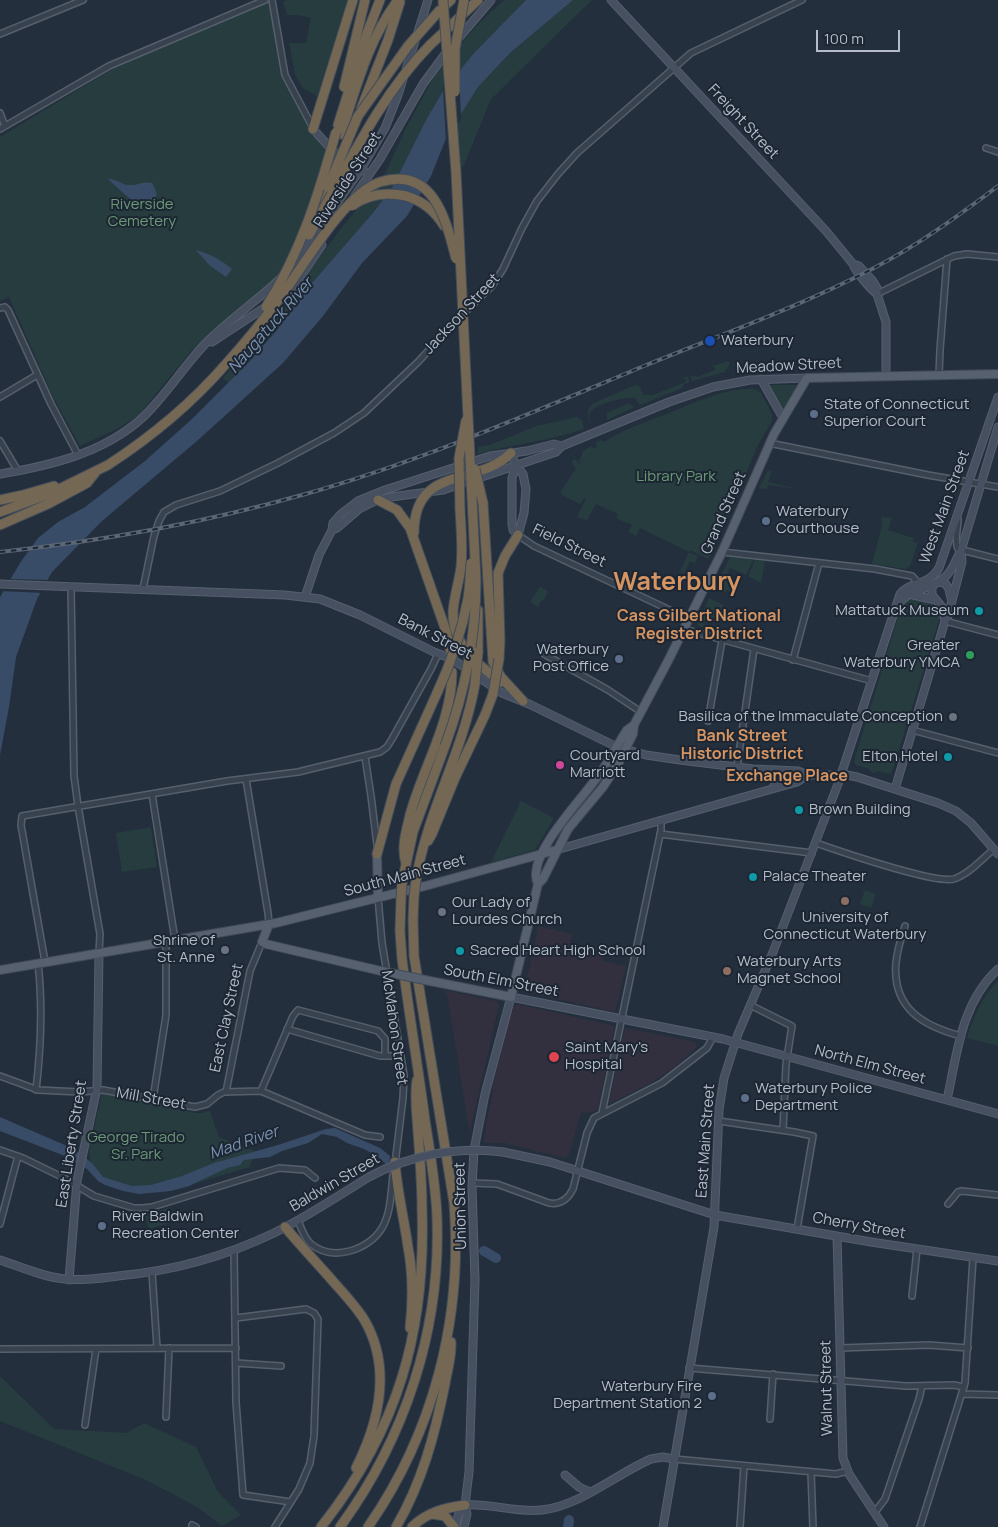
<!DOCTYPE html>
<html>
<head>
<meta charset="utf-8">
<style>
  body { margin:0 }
  #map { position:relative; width:998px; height:1527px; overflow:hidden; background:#242f3e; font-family:Manrope,sans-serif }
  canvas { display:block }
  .scale { position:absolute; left:816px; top:30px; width:84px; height:22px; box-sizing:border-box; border:2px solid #b4bcc9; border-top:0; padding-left:6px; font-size:15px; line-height:18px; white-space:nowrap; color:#b4bcc9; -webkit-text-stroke:4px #1d2633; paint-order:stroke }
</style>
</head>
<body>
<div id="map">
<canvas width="998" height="1527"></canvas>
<div class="scale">100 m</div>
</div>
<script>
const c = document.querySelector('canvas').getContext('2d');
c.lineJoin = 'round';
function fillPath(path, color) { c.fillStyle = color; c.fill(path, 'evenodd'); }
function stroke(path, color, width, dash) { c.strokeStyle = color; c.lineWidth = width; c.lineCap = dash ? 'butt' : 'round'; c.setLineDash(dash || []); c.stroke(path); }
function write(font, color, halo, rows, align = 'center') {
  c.font = font + ' Manrope,sans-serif'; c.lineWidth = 4; c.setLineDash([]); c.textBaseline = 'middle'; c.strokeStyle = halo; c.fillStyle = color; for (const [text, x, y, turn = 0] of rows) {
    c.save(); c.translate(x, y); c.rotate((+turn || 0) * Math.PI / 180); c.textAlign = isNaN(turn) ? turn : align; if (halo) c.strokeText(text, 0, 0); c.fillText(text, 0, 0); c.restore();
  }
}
fillPath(new Path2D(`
  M538 926 572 934 570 946 604 954 603 961 626 966 615 1012 526 992 525 988Z
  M443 990 496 1001 499 1005 471 1126 470 1134 447 994Z
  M517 1004 615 1026 598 1108 593 1112 581 1113 569 1155 565 1158 504 1143H484L486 1125 493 1091 492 1088 507 1025 513 1008Z
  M625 1028 695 1042 697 1047 676 1066 653 1082 609 1104Z`), '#32303f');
fillPath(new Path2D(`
  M265 0H272L285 75 325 143V162L320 189 277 285 208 341 192 350 139 415 121 427 80 446 53 397 9 297 0 301V137L109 71Z
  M288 0H348L317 96 303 88 295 75 289 43H306L311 18 298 15H287L283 2Z
  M504 0H526L474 53 443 91 426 120 392 188 372 214 311 284 277 330 250 361 228 383 223 378 272 322 339 231 384 176 406 128 436 73 479 23Z
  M573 0H592L491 99 464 165 455 182 456 120 478 87 510 53Z
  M728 361 730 363 725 372 692 381 690 375 698 377 715 370 716 368 712 366Z
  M687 376 690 382 684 384 682 388 640 405 635 398C626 396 595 404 590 412 588 416 590 424 590 426 588 417 585 409 594 403L635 385 639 386 644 395H653L686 382V380L683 378Z
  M770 385H796L798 387 782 409 769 387Z
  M756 389 761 393 772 414V421L758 445 712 554 708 559 690 550 689 552 698 556 695 563 690 561 684 574 680 571 689 552 640 528 635 538V535L628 532 632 525 616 518 618 514 596 504 587 520 577 517 586 499 584 498 580 504 562 495V494L560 493 576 468 572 464 573 459 577 460 579 464 580 463 579 460 582 456V452L591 446 594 449 597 446 595 443 601 440 603 442C623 430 645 422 667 414 695 403 725 387 756 389Z
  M627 404H630L634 407 607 420V413Z
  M577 417 582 420 584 429C550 441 513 444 478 454V447L490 445 536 426Z
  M768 470 772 471 768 482 799 489 768 485 767 489 759 488Z
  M882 517 892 518 888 530 914 538 913 542 918 543 910 566 905 569 872 564 881 529Z
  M730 557 753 560 746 575 730 568 726 576 733 580 732 583 734 584 731 592 727 590 725 593 715 588Z
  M755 560 765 561 761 583 748 576Z
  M540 587 548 591 544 600H542L538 607 530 602Z
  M709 598 724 605 719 616 716 615 714 618 707 615 703 623 725 635 697 625Z
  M911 598 936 605 939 608 940 617 892 772 890 774 878 771 872 773 868 768 856 765 854 761 902 604 908 599Z
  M521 801 554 818 535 850 491 862Z
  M151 827 157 867 122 872 116 833Z
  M865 890 876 894 871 908 860 904Z
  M998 980V1046L967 1038C973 1016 983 997 998 980Z
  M102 1093 196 1113H203L210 1111 219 1137 255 1151 250 1167 173 1190 112 1185 92 1175 89 1150Z
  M168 1208 173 1222 149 1229 145 1215Z
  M0 1376 54 1429 126 1433 144 1423 196 1447 218 1492 241 1515 222 1526 197 1507 146 1480 0 1421Z`), '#263c3f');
fillPath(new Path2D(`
  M526 0H573L510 53 478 87 447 136 431 176 407 216 362 263 323 316 283 363 197 441 102 521 52 572 37 599 16 657 9 707 0 755V597L20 563 38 538 58 522 85 507 145 461 192 419 250 361 277 330 312 283 372 214 392 188 426 120 443 91 474 53Z
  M108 179C116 178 123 186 131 185 139 185 143 181 152 183 154 187 158 193 156 198 146 221 117 186 108 179Z
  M196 250C210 254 220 259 232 269L226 277 209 265Z
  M0 1117 74 1149 92 1163 103 1177 132 1186 151 1185 182 1176 214 1163 278 1145 326 1129 335 1128 380 1148 390 1156 389 1167 377 1156 364 1149 347 1143 337 1137 322 1134 308 1143 282 1151 270 1157 244 1160 240 1165 227 1168 189 1186 171 1191 139 1194 123 1191 105 1185 98 1181 87 1169 65 1156 0 1131Z`), '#394c67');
fillPath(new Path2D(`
  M459 68 461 119 446 143 443 87Z
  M7 579 50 580 44 593 0 591Z`), '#242f3e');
stroke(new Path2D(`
  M484 1251 496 1258
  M568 1527 569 1520`), '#394c67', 10);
const street = new Path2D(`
  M272 0 285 75 313 128
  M0 34 83 0
  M0 113 5 126
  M0 129 109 66 265 0
  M986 148 998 152
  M877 294 954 256 967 254 998 257
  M0 308 5 307 8 310 51 404 78 455
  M939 375 940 350 947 259
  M0 397 37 375
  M0 441 18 471
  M769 443 928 475 998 487
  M958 519C958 529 954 540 958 549L998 559
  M518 535 534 546 689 619
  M722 552 875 569 912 576 919 584
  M71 587 74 776 78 806 100 934 99 953
  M143 589 154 536 159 521 164 512 176 505 220 491 278 463 334 433 364 413 418 362 450 327 492 286 503 269 522 228 537 201 558 174 577 153 691 53 802 0
  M945 621 998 635
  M684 629 872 681
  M544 654 608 690 641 712
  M793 660 819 563
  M708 721 722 640
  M912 730 998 753
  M365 757 371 796 377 845
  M737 767 754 649
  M246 779 268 913 269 924
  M152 794 175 940
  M660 834 812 853
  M816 843C839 851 935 884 954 879 969 874 982 859 994 849
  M378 897 382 943 404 1075 403 1098 395 1164
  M905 926C901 938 897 951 896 963 892 1008 923 1026 961 1036
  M45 962 21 825 22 816 227 781 298 772 380 752 387 747 392 739 431 669 438 654
  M750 1005 792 1026 786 1064 783 1130
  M287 1029 380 1056H401
  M0 1076 38 1090 80 1092 103 1090 195 1107 207 1104 218 1095 224 1092 261 1091 365 1135 380 1137
  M36 1090C41 1047 43 1006 38 963
  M261 1091 293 1016 298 1010 378 1031 385 1039V1056
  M226 1092 250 971 262 942
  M153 1099 166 1015V942
  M602 1113 661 830V820
  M719 1121 794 1132 813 1136 797 1229
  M0 1150 23 1158 66 1179 94 1196 134 1208H143L152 1207 279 1168 305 1170 315 1178
  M472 1183 497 1184 549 1203C560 1205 568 1199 573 1189L587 1133 594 1118 662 1083 707 1048 713 1037
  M948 1204 958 1192 962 1191 998 1195
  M298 1220C301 1228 304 1238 311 1244 333 1262 369 1250 382 1228 391 1213 391 1192 393 1175
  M0 1224 18 1156
  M234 1250 236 1402 243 1495 291 1502
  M152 1272 157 1348
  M912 1296 917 1249
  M236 1318 306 1309 314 1313 318 1319 314 1436 310 1463 299 1489 275 1527
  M840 1348 929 1345 968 1348
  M0 1349 236 1348
  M236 1363 281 1366
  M689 1368 906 1386 954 1385 964 1387
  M962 1394 998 1395
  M166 1417 169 1348
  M770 1419 773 1374
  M85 1425 96 1349
  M674 1459 836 1474 848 1471
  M811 1472 813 1527
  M875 1512 885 1499 919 1399 922 1386
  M192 1525 196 1527
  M740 1527 744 1466
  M920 1527 965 1383 973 1258`);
const secondary = new Path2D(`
  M611 0 826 231 853 264C855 271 871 290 877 294
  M457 40 491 0
  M313 129 333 151 364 171
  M354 197 380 159 423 84 448 50
  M853 264 859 266 872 280 877 288V294L886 322V376
  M290 269 361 169 385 128 398 95 428 0
  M281 297 290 292 322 245
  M212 342 270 304
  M761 379 783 418
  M511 453 516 466 523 474 526 489 524 513 518 535
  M516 466 512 478V524L513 530 518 535
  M0 474C49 466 103 453 141 419 166 396 184 365 208 341 231 318 258 300 281 278
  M332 530 337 528 359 509 375 501 391 497 443 490 556 452 562 446 669 402 713 387 750 380 807 378
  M0 584 285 595 320 599 360 615 434 652 452 659 502 693 529 704 617 747 646 755 680 760 753 769 798 771 808 775H847L857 777 938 803 956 811 971 823 998 854
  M913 595 936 600
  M305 597 319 555 332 530 333 523 341 514 358 501 385 490 490 456 527 451 554 444 562 446
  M899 603C909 590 931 589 944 578 953 571 955 560 961 551L998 427
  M945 621 942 607 932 595V586L938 582 945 583 949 589 951 598
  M770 770C778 774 777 782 773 788
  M895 789 945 621 948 616 962 562 961 551
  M556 850 797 782 808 775
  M947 1100C957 1054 961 1003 998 969
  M503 1152 550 1162 715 1215 871 1242 998 1261
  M837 1236 843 1458 849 1474 884 1527
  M0 1260C21 1267 43 1277 65 1279 83 1281 101 1278 118 1276 172 1271 226 1256 274 1233 307 1217 338 1196 369 1177
  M69 1280 77 1181 97 1088 99 953
  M565 1475 579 1487 590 1492
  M465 1505C491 1503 516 1513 542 1510 580 1506 616 1474 651 1459L663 1457 674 1459
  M455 1527 459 1513 465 1505 469 1472 475 1280 472 1187 474 1150 485 1094 511 997 723 1039 998 1114
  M464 1527 467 1514 465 1505
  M663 1527 714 1227 719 1110 724 1078 738 1034 773 952 838 784 900 594C910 581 929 586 939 568L998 397`);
const primary = new Path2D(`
  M377 854 378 897
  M538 884 543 879 568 829 603 787 619 762 633 734 634 725 668 661 722 552 774 434 807 378 998 374
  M269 924 262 942 266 944 381 971
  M0 970 276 923 425 886 556 850
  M430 981 511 997 538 884C524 857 584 797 598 776 609 762 617 745 627 730L634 725`);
const highway = new Path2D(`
  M439 11 451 0
  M430 45 478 0
  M344 87 365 0
  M361 109 388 40 400 2
  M338 125 366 36 380 0
  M313 129 353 0
  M341 134C356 88 368 40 398 0
  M406 196C423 201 435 211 444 226
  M317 215 328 187
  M0 500 23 495 54 486
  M378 500 397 510 410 528 446 631 451 653
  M483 503 493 662 501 677 523 701
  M460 509C461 528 463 548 461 567 459 582 454 597 453 612 453 646 477 664 501 682
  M0 512 49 494 108 465
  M0 525 48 504 87 483 95 473
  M414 533C414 464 478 487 511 453
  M478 652V610
  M499 659 500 641 498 573 505 556 518 535
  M428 841 432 834 455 778 485 715 493 694
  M377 854 396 784 437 693
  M406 864C401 847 406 832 410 815 423 767 452 722 452 672
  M416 880C427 812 463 752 475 684
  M402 883 413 832 445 746
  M395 1162C397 1191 404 1218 408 1247 413 1273 413 1301 410 1328
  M285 1227C300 1245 316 1262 331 1279 343 1293 356 1306 365 1321 392 1369 379 1422 356 1468
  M432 1514 445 1516 454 1527
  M321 1527C398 1430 426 1332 422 1209 422 1183 420 1158 418 1132 417 1114 414 1097 417 1080
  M340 1527C405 1438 441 1330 437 1218 436 1185 430 1153 425 1120 418 1067 409 1013 402 959L400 931 401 899
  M368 1527C434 1432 463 1318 454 1203L414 956 413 920 414 896
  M396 1527C422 1483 435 1434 445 1384 447 1371 452 1356 451 1342
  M412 1527C427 1512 445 1508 465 1505`);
stroke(street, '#565f6c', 8);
stroke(secondary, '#565f6c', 9);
stroke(primary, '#414a57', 10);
stroke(highway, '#434c59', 11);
stroke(street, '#38414e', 5);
stroke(secondary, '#465061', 7);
stroke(primary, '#56606e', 8);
stroke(highway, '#746855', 9);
const rail = new Path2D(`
  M0 552C101 541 203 523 302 495 419 462 531 413 644 366 720 335 799 307 872 269 917 246 958 216 998 186`);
stroke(rail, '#5a6575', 4);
stroke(rail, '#1d2633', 2, [5.5]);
const secondaryBridge = new Path2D(`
  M369 1177C409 1155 458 1146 503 1152`);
const primaryBridge = new Path2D(`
  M381 971 430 981`);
const highwayBridge = new Path2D(`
  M443 0 456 172 476 580C476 638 465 692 445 746
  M455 92V49L464 0
  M328 187 358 116 408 46 439 11
  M352 206C368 194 387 192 406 196
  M309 235C346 170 377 99 430 45
  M266 307C301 252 319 193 336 132
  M108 465C151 437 191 404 225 365 245 343 263 321 280 298 303 267 345 193 380 182 434 166 446 220 456 259
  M475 469 483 503
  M460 509 459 458 466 420
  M475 684 478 652
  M437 693C451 663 462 631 468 598 470 586 470 575 471 563
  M493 694 499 659
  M414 896 416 880
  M401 899 402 883`);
stroke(secondaryBridge, '#565f6c', 9, []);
stroke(primaryBridge, '#414a57', 10, []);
stroke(highwayBridge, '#434c59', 11, []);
stroke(secondaryBridge, '#465061', 7);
stroke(primaryBridge, '#56606e', 8);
stroke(highwayBridge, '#746855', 9);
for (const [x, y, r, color] of [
  [710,341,6,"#1a4fb4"],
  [814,414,5,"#5c6f8a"],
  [766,521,5,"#5c6f8a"],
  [979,611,5,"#0f9aa8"],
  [970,655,5,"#2e9e5b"],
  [619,659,5,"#5c6f8a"],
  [953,717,5,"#6b7280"],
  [948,757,5,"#0f9aa8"],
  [560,765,5,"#d1479c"],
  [799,810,5,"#0f9aa8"],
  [753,877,5,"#0f9aa8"],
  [845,901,5,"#8d6e63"],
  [442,912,5,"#6b7280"],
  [225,950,5,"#6b7280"],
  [460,951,5,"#0f9aa8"],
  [727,971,5,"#8d6e63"],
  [554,1057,6,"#e0444e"],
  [745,1098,5,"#5c6f8a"],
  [102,1226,5,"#5c6f8a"],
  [712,1396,5,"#5c6f8a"]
]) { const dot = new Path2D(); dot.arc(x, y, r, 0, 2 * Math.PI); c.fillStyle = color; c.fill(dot); stroke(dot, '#1d2633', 2); }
write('15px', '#b4bcc9', '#1d2633', [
  ["Freight Street",743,122,47],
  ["Riverside Street",348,180,-57],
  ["Jackson Street",462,314,-47],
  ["Meadow Street",789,366,-3],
  ["West Main Street",945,507,-70],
  ["Grand Street",724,513,-66],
  ["Field Street",569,546,26],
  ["Bank Street",435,637,27],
  ["South Main Street",405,876,-15],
  ["South Elm Street",501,981,11],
  ["East Clay Street",227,1018,-78],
  ["McMahon Street",394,1028,82],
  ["North Elm Street",870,1065,15],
  ["Mill Street",151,1099,10],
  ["East Main Street",706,1141,-86],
  ["East Liberty Street",72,1144,-81],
  ["Baldwin Street",335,1183,-30],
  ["Union Street",461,1206,-91],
  ["Cherry Street",859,1226,10],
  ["Walnut Street",827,1388,-91]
]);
write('15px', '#6b9a76', '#1d2633', [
  ["Riverside",142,205],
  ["Cemetery",142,222],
  ["Library Park",676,477],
  ["George Tirado",136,1138],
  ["Sr. Park",136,1155]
]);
write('15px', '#b4bcc9', '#1d2633', [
  ["Waterbury",721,341],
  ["State of Connecticut",824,405],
  ["Superior Court",824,422],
  ["Waterbury",776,512],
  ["Courthouse",776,529],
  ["Mattatuck Museum",969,611,"right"],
  ["Greater",960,646,"right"],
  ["Waterbury YMCA",960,663,"right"],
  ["Waterbury",609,650,"right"],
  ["Post Office",609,667,"right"],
  ["Basilica of the Immaculate Conception",943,717,"right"],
  ["Courtyard",570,756],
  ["Marriott",570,773],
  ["Elton Hotel",938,757,"right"],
  ["Brown Building",809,810],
  ["Palace Theater",763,877],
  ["Our Lady of",452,903],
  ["Lourdes Church",452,920],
  ["University of",845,918,"center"],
  ["Connecticut Waterbury",845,935,"center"],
  ["Shrine of",215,941,"right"],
  ["St. Anne",215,958,"right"],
  ["Sacred Heart High School",470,951],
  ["Waterbury Arts",737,962],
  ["Magnet School",737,979],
  ["Saint Mary's",565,1048],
  ["Hospital",565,1065],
  ["Waterbury Police",755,1089],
  ["Department",755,1106],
  ["River Baldwin",112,1217],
  ["Recreation Center",112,1234],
  ["Waterbury Fire",702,1387,"right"],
  ["Department Station 2",702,1404,"right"]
], 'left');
write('italic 16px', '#7c92b1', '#1d2633', [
  ["Naugatuck River",271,326,-49],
  ["Mad River",244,1143,-19]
]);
write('bold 16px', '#d59563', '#1d2633', [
  ["Cass Gilbert National",699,617],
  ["Register District",699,635],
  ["Bank Street",742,737],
  ["Historic District",742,755],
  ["Exchange Place",787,777]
]);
write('bold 25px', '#d59563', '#1d2633', [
  ["Waterbury",677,583]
]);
</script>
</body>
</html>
